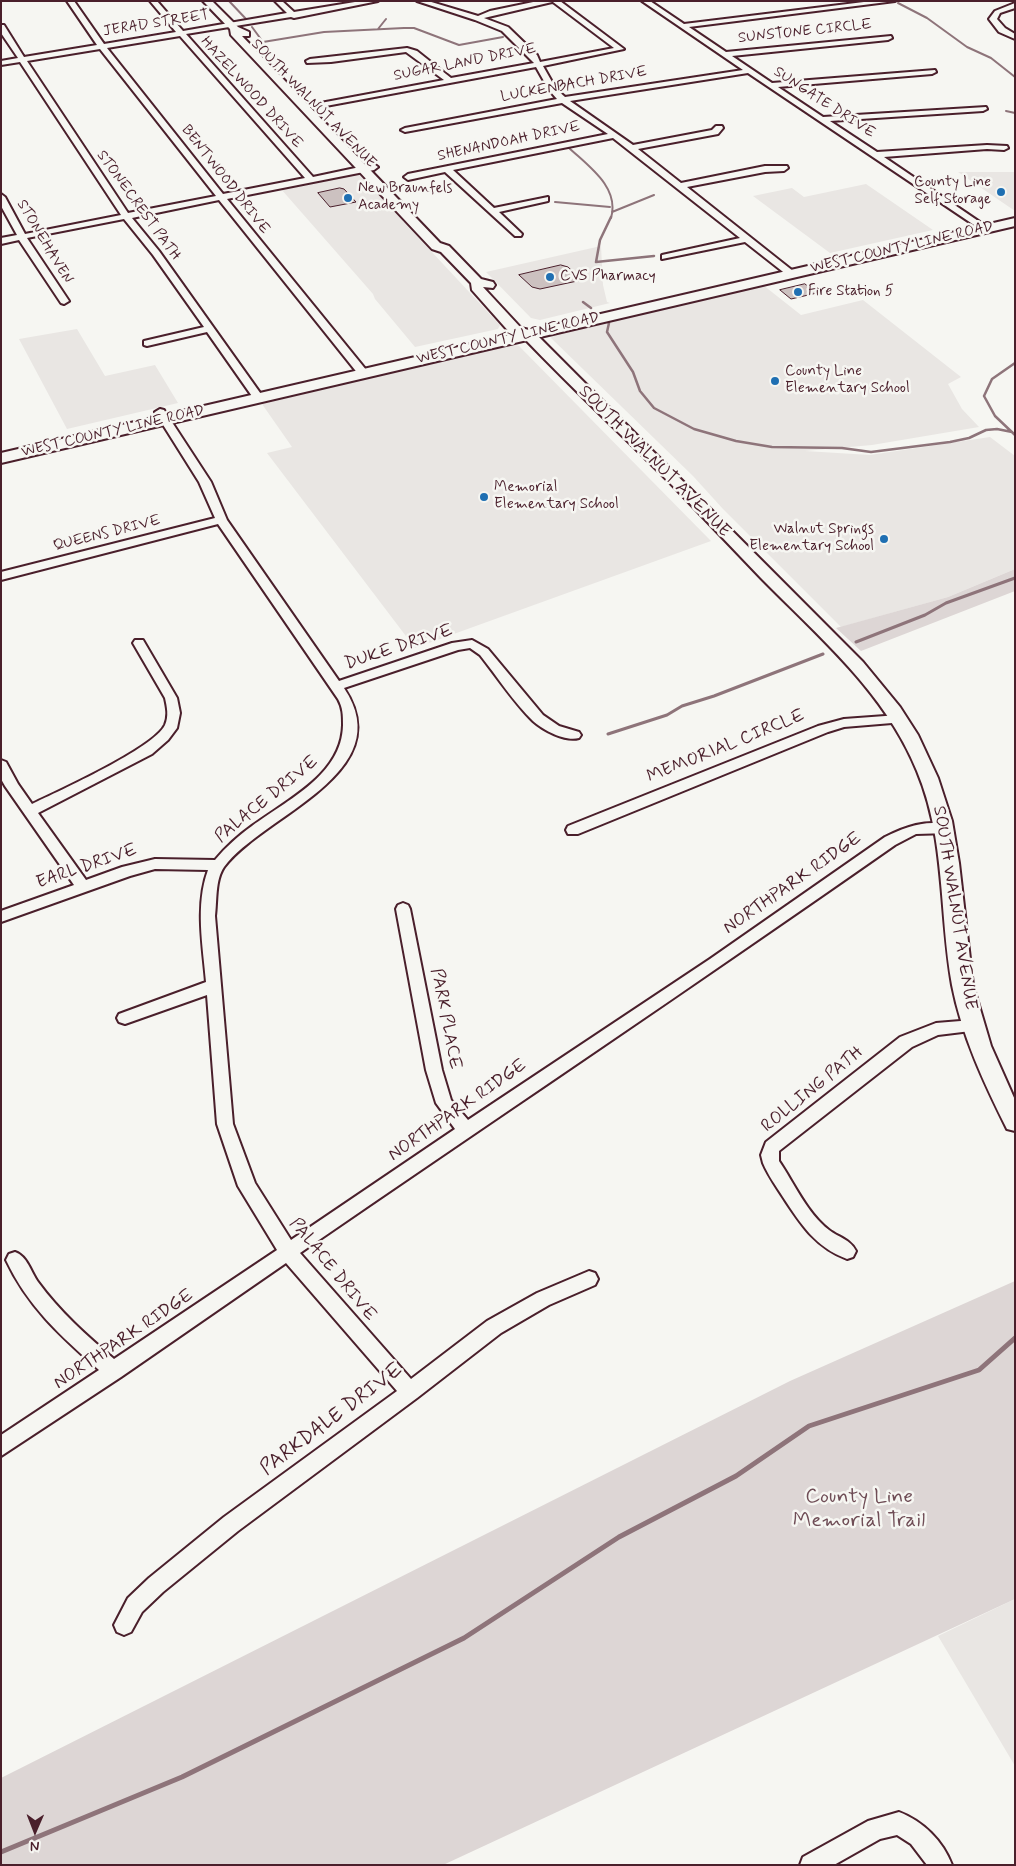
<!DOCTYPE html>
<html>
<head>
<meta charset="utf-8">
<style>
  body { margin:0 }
  #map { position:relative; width:1016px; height:1866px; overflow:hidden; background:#f6f6f2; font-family:Mynerve,sans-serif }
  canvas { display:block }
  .frame { position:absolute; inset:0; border:2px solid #4a1f2b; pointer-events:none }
  .north { position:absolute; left:10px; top:1806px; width:50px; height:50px; -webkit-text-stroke:4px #f6f6f2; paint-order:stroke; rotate:181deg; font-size:14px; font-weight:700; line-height:20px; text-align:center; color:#4a1f2b }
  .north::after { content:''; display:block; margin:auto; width:18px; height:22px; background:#4a1f2b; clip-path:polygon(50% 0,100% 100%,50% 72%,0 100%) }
</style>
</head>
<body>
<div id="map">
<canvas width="1016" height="1866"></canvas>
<div class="frame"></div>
<div class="north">N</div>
</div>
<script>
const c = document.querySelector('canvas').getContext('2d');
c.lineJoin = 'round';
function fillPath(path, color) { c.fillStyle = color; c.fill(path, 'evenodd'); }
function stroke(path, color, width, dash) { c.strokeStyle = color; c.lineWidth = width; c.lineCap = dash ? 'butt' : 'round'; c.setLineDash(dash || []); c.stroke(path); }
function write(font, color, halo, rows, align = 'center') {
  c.font = font + ' Mynerve,sans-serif'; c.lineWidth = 5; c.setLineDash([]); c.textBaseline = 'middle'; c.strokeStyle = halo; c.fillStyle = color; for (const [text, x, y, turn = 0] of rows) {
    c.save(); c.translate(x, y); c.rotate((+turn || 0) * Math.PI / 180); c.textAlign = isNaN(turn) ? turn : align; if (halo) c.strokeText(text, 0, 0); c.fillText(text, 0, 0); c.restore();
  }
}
fillPath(new Path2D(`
  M958 172H1015V211Z
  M354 174H359L500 325 498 329 415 347 375 299 373 294 281 189Z
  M866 184 933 230 830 253 753 196 792 188 804 197Z
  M601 246 603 285 607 302 610 303 540 320 531 318 486 272Z
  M763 285 801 315 863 300 961 377 948 384 962 409 979 427 872 445 805 451 870 455 990 437 1015 456V569L948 597 841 627 723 509 693 476 551 338 553 334Z
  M77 329 105 376 155 365 178 403 67 429 19 339Z
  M511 344 519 346 711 541 415 648 267 453 292 447 262 404Z
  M1015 1599V1766L938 1636Z`), '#e9e6e3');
fillPath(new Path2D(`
  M1015 569V591L861 651 836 628 948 597Z
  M1015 1281V1599L443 1865H1V1778L790 1381Z`), '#ddd6d5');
stroke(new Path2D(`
  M229 1 247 20
  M898 3 927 18 967 47 991 58 1015 77
  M252 27 263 42 324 32 404 28H414L459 45 503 37
  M378 29 386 19
  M1006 111 1015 113
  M568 147C588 166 620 187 611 218
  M555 202 610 207
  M612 212 654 195`), '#8e747a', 2);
stroke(new Path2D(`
  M611 217 600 240 596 262 654 256
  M583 302 591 308
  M607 321 609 323 607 332 633 372 640 391 654 408 694 429 736 441 772 447 842 448 871 452 950 442 969 438 986 430 997 429 1012 432
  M1015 363 992 379 984 396 995 416 1015 435`), '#8e747a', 2.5);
stroke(new Path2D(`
  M856 642 925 615 946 603 1015 578
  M608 734 667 715 682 706 714 696 823 654`), '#8e747a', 3);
stroke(new Path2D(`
  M1 1852 182 1777 464 1638 619 1537 736 1476 809 1426 979 1370 1015 1338`), '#8e747a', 5);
const building = new Path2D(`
  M340 188 344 189 356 202 330 207 318 193Z
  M561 265 568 267 582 280 540 289 532 287 519 275Z
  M805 284 817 293 791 299 780 290Z`);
fillPath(building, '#ccc1c0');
stroke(building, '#4a1f2b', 1);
const minor = new Path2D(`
  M67 1H74L104 44 176 32 150 1H157L183 31 287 13 275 1H282L294 12 361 1H378L294 18 291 17 186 34 313 177 374 164 378 167 374 170 227 199 367 371V375H359L219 200 132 218 159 251 263 397 258 400 254 399 207 332 147 346 144 345V341L204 327 153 255 124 219 27 238 69 301 64 304 61 303 19 240 1 244V238L17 235 1 206V194L5 197 25 234 121 215 20 62 1 65V61L18 58 1 33V25H4L24 57 97 45ZM180 36 305 178 223 194 107 48ZM100 49 216 196 128 213 27 61Z
  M417 1H428L478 16 490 11 538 1H560L624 49 543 66 556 89 565 97 743 70 642 1H650L684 24 872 1H895L689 27 726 52 891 36 892 38 888 40 732 56 772 83 935 70 936 72 932 74 778 87 823 117 986 107 987 109 983 111 830 121 877 152 987 145 1007 146 1008 148 1004 150 987 149 884 157 990 229 989 231H983L748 73 570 101 633 145 712 130 716 126H722L723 128 718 134 638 149 681 183 765 166H787L788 168 784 171 765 172 687 187 793 271V275H787L745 242 662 259V255L740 238 613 138 453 170 494 208 548 197V201L499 212 522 234 521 236H515L445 172 408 180 404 177 408 174 608 134 562 103 405 132 401 130 405 128 557 99 549 90 536 67 315 108 311 106 315 104 444 80 406 52 331 62 307 63 306 61 310 59 407 48 417 51 451 78 534 63 502 31 475 20ZM552 2H553L614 48 540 62 537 55 508 27 484 18Z
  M1015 3V8L1000 13 997 19 1005 28 1015 34V39L999 32 989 19 995 11Z
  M160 409 164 410 211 482 227 520 339 681 452 643 472 640 488 649 543 715 559 726 579 732 581 735 579 738C565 742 543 730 533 721 515 704 496 675 480 655L470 648 458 650 344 688C401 773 263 815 224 867 215 880 217 901 215 916L233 1124 255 1183 291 1240 455 1129 436 1103 426 1070 396 909 398 905 403 903 408 905 410 909 442 1070 451 1100 468 1120 710 959 885 837C905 827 926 819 949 825L951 829 949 833 916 834 895 845C698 983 498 1117 300 1253L411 1379 487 1321 537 1293 589 1271 595 1273 598 1279 595 1285 549 1305 501 1333 417 1398 238 1531 163 1592 142 1612 131 1632 124 1635 117 1632 114 1625 128 1598 149 1578 224 1517 397 1391 286 1263 121 1377 1 1456V1435L99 1370C61 1336 28 1307 6 1260L9 1254 15 1252C27 1256 31 1272 38 1282 60 1312 86 1335 114 1359L277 1250 238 1186 217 1124 207 995 125 1024 119 1022 117 1018 119 1014 206 982C203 946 195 905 208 870L155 869 130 876 1 922V911L74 885 5 786 1 779V760L6 762 18 784 32 804C59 791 154 748 165 725 169 716 167 707 165 698L133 643 135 640H143L177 698 180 713 177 728 168 740 152 754 38 813 86 880 122 867 155 859 215 860C226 847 238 836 252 826 287 800 342 775 343 725 343 715 343 708 338 699L218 524 1 580V572L215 518 199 482 155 412Z
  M899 715 904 716 906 719 904 722 844 727 828 732 578 834H568L566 830 568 826 818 726 844 719Z
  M973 1020 979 1022 981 1026 979 1030 938 1035 912 1047 779 1151V1161C794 1183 807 1213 829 1230 838 1237 851 1240 856 1251L853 1257 847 1259C815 1247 801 1224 783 1197 776 1186 768 1175 763 1163L761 1155 766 1142 900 1037 936 1023Z
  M899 1812C923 1821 943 1841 952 1865H927L911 1844 897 1835 880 1839 834 1865H800L803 1857 868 1821Z`);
const tertiary = new Path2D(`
  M203 1H212L238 27 249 32V36H242L440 243 449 246 481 279 493 282 495 285 493 288 483 287 521 328 533 331 863 662 900 707 918 735 938 778 952 821 959 863 973 985 991 1046 1015 1100V1131L1007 1129C984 1083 962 1036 952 985 939 913 946 840 917 771 885 692 819 637 761 578 733 549 705 519 677 490 626 439 573 389 523 337L511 334 472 290 471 283 441 252 432 249 231 35 230 29Z`);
const secondary = new Path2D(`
  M1015 218V226L1 463V453Z`);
stroke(minor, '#4a1f2b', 4);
stroke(tertiary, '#4a1f2b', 4);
stroke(secondary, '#4a1f2b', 4);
fillPath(minor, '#f6f6f2');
fillPath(tertiary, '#f6f6f2');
fillPath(secondary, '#f6f6f2');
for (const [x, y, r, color] of [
  [1001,192,5,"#1f6fb2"],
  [348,198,5,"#1f6fb2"],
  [550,277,5,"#1f6fb2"],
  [798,292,5,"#1f6fb2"],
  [775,381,5,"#1f6fb2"],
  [484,497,5,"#1f6fb2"],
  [884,539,5,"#1f6fb2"]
]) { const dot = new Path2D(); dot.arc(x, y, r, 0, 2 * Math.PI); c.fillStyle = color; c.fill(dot); stroke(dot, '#f6f6f2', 2); }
write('15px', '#4a1f2b', '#f6f6f2', [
  ["JERAD STREET",156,24,-9],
  ["SUNSTONE CIRCLE",805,32,-6],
  ["SUGAR LAND DRIVE",465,63,-11],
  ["LUCKENBACH DRIVE",574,85,-10],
  ["HAZELWOOD DRIVE",251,93,48],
  ["SUNGATE DRIVE",824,103,33],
  ["SOUTH WALNUT AVENUE",313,104,46],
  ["SHENANDOAH DRIVE",509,142,-12],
  ["BENTWOOD DRIVE",225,180,52],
  ["STONECREST PATH",138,206,54],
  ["STONEHAVEN",44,242,59],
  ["WEST COUNTY LINE ROAD",902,248,-13],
  ["WEST COUNTY LINE ROAD",508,339,-13],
  ["WEST COUNTY LINE ROAD",113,432,-13],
  ["QUEENS DRIVE",107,534,-14]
]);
write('15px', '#4a1f2b', '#f6f6f2', [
  ["County Line",991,183,"right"],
  ["Self Storage",991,200,"right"],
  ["New Braunfels",358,189],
  ["Academy",358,206],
  ["CVS Pharmacy",560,277],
  ["Fire Station 5",808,292],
  ["County Line",785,372],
  ["Elementary School",785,389],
  ["Memorial",494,488],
  ["Elementary School",494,505],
  ["Walnut Springs",874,530,"right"],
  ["Elementary School",874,547,"right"]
], 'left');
write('18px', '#4a1f2b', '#f6f6f2', [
  ["SOUTH WALNUT AVENUE",654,462,45],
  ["DUKE DRIVE",399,648,-18],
  ["MEMORIAL CIRCLE",726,747,-22],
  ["PALACE DRIVE",267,800,-39],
  ["EARL DRIVE",87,867,-19],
  ["NORTHPARK RIDGE",793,884,-35],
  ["SOUTH WALNUT AVENUE",954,908,81],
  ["PARK PLACE",445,1019,79],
  ["ROLLING PATH",813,1090,-39],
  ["NORTHPARK RIDGE",458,1111,-35],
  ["PALACE DRIVE",332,1270,51],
  ["NORTHPARK RIDGE",124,1340,-34]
]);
write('21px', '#4a1f2b', '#f6f6f2', [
  ["PARKDALE DRIVE",332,1420,-37]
]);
write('21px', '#6f4d56', '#f6f6f2', [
  ["County Line",859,1498],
  ["Memorial Trail",859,1522]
]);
</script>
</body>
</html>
